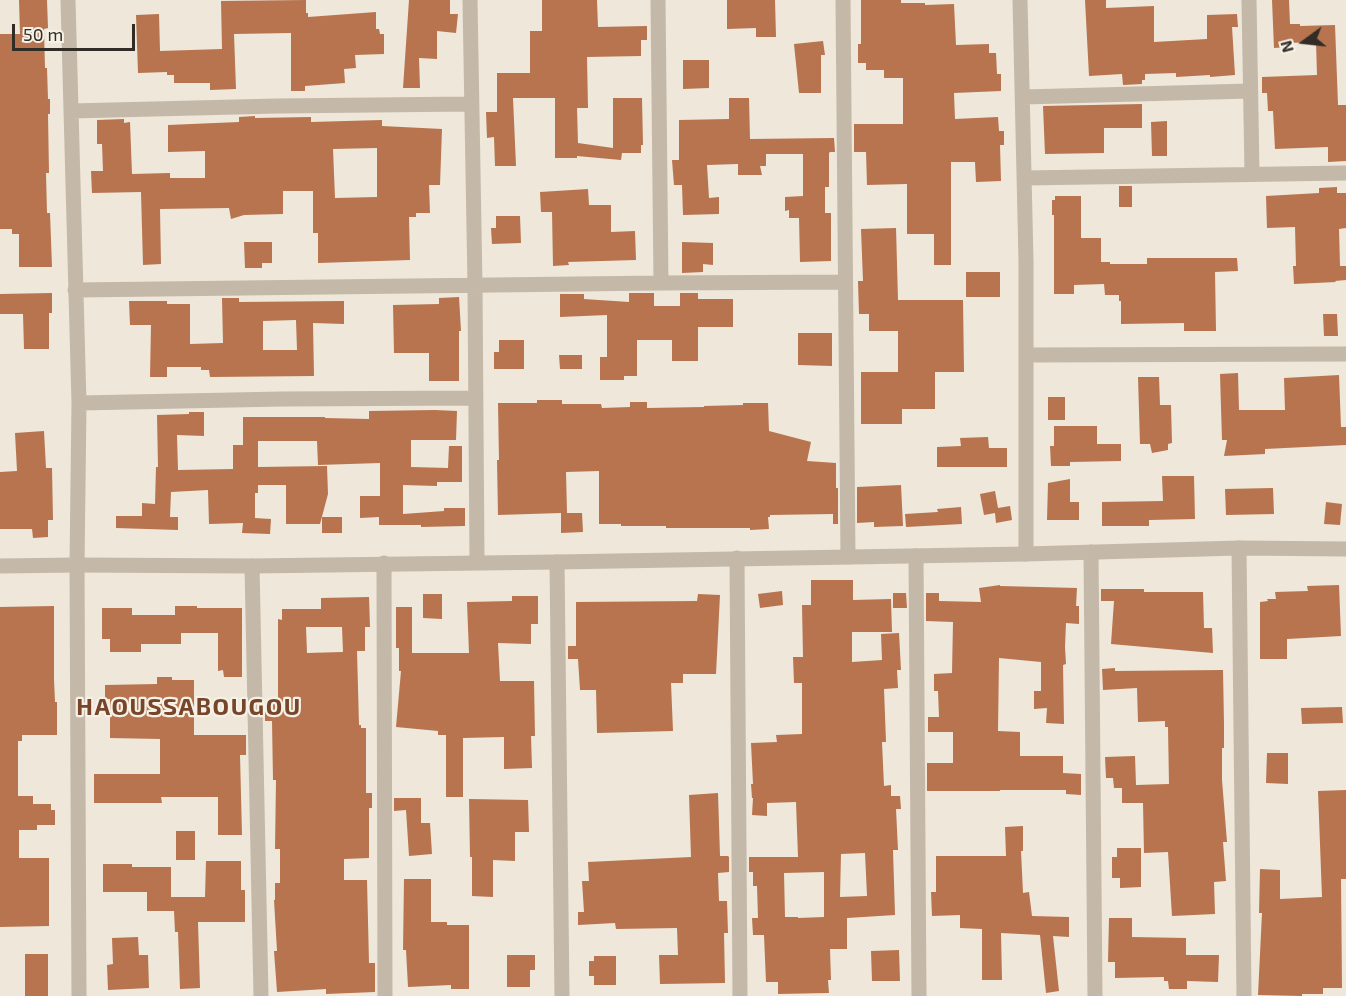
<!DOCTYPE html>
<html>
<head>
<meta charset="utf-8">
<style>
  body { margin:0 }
  #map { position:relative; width:1346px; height:996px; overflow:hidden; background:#eee7da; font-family:"Exo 2",sans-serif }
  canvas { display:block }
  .north { position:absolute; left:1274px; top:12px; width:60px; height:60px; -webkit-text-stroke:4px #f6f1e6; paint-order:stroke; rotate:255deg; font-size:16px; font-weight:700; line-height:24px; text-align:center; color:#322c27 }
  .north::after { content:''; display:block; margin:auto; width:21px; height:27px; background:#322c27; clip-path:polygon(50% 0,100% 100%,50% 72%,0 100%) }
  .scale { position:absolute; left:12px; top:24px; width:123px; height:27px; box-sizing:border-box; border:3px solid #322c27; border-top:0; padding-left:8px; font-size:18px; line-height:21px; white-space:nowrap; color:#322c27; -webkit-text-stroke:4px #f6f1e6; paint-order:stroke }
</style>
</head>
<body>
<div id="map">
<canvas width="1346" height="996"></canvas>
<div class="north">N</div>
<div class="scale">50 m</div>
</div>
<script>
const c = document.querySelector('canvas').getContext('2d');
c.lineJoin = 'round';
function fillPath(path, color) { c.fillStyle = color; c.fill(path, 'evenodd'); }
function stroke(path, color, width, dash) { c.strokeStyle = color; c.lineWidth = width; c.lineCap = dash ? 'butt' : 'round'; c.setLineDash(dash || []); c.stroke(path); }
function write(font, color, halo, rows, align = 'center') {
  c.font = font + ' "Exo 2",sans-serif'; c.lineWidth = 4.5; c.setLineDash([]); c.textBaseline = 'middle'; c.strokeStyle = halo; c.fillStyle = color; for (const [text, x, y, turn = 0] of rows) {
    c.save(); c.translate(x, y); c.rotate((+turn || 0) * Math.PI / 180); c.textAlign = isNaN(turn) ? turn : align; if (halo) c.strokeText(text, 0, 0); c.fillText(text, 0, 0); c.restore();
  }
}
fillPath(new Path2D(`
  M19 0H47L48 28 44 29 45 68H47L48 99H50V114H48L49 173H46L47 213H50L52 267H19V234H12V229H0V34H20Z
  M306 0V13H308V17L376 12V29H379L380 34H384V54L355 55 356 68 344 69 345 83 305 86V91H291V33L234 34 236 89 210 90V83H174V75H167V72L138 73 136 15 159 14 160 51 222 49 221 1Z
  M409 0H450V14H458L456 33 437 31V59L419 58 420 88H403Z
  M542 0H597L598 27 647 26V40H641V56L587 57 588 108H577L578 143 613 148V98H642L643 145H641V153H622L621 160 577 156V158H555V98H513L516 166H495L494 137 487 138 486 112H497V73H530V31H542Z
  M727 0H775L776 37H756V28L727 29Z
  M861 0H901V3H925V5L954 4 956 45 989 44V53H996L997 74H1001V91L954 93 955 119 998 117 999 131H1004V145H1000L1001 181 976 182 975 162H951V265H934V234H907V184L867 185 866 152H854V124H903V78H884V70H866V63H858V44H861Z
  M1085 0H1106V8L1154 6V42L1207 39V15L1237 14 1238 27H1232L1235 75 1210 77V75L1176 77V73L1145 74V80H1142V84L1123 85 1122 74 1089 76Z
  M1272 0H1289L1290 24H1300V26L1335 25 1338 105H1346V161L1328 162V147L1275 149 1273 111H1268L1267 93H1262V77L1317 75 1316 42 1287 43V47L1274 48Z
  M823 41 825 55H821V93H799L794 44Z
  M683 60H709V88L683 89Z
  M729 98H749L750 139 834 138 835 152H830L829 153V187H825V213H831V261L800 262 799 218H789V210L785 211V197L803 196V154H766V166H760L762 175H738V164L707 165 709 198 719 197V214L683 215 682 185H674L672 160H679V120L729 119Z
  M1142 104V128H1104V153L1045 154 1043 106Z
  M255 116V118L311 117V122L382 120V126L442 129 440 185H429L430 213H416V217H409L410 260 318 263V233H313V191H283V214L244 215 231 219 229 208 160 209 161 264 143 265 141 192 92 193 91 171H103L102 144H97V120L124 119V123L130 122 132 174 170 173V178H205V151L168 152V125L239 122V117ZM377 148V197L335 198 333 149Z
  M1167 121V156H1152L1151 122Z
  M1119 186H1132V207H1119Z
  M1337 187V193H1346V228L1339 229 1340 266H1346V280L1335 281 1336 282 1294 284 1293 266H1296L1295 227 1267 228 1266 196 1319 193V188Z
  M588 189 589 205H611V232L635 231 636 260 568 262 569 265 553 266 552 212H541L540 192Z
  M1055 196H1081V238H1101V262H1110V264H1147V258H1237L1238 271 1215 272 1216 331H1184V323L1121 324V301H1119V295H1105L1104 284 1074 285V294H1054V215H1052V200H1055Z
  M496 216H520L521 243 492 244 491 228H496Z
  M896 228 898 300H963L964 372H935V409H902V424H861V372H898V331H869V314H859L858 281H863L861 229Z
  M244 242H272V263H262V268H245Z
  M682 242 713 243V265L703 264V272L682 273Z
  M966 272H1000V297H966Z
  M52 293V313H49V349H24L23 314H0V294Z
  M629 293H654V306H680V293H698V299H733V327H698V361H672V340H637V376H624V380H600V357H607V315L560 317V294H584V299L629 302Z
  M459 297 461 331H459V381H429V353H394L393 305 439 304V298Z
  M222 298H239V302L344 301V324L313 323 314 376 210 377 209 370H201V367H167V377H150L151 325H130L129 301H167V304H190V344L223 343ZM296 320 297 350H263V321Z
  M1323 314H1337L1338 336H1324Z
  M798 333H832V366L798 365Z
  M499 340H524V369H494V352H499Z
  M559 355H582V369H560Z
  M1238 373 1239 410H1285L1284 378 1339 375 1341 427H1346V445L1265 449V454L1224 456 1227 440H1222L1220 374Z
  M1138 377H1159L1160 405H1171L1172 443 1168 444V450L1152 453 1150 444H1140Z
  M1048 397H1065V420H1048Z
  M537 400H562V404H601L602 408 630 407V402H647V408L704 407V406L743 405V403H768L769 431 811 442 807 461 836 463V488H838V524H833V514L770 515V517H768L769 529 750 530V528H666V526H621V524H599V471L566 472 567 513H582L583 532 561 533V513L498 515 497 460H499L498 403H537Z
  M435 410 457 411 456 440H411V467L448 468 449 446H462V482H437V486L403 485V514L444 511V508H465V526L421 527V525H379V517L360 518V496H380V463L318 465 317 441H258V467L327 466 328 494 320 524H286V485H258V493H255V518L271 519 270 534 242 533 243 523 209 524 208 490 171 492 170 517H178V530L116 528V516H142V503L155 504 156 467H158L157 415 189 414V412H204V436L177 435 178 470 233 469V445H243V417H325V418L369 419V411Z
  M1054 426H1097V444H1121V461L1070 462V466H1051L1050 446H1054Z
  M44 431 46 468H52L53 520H48V537L33 538 32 529H0V472L17 471 15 433Z
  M988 437 989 448H1007V467H937V447L961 446 960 438Z
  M1162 476H1194L1195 519 1149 520V526H1102V502L1163 501Z
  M1070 479V502H1079V520H1047L1048 483Z
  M901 485 903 526 874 527V522L857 523V487Z
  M1273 488 1274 514 1226 515 1225 489Z
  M995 491 998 508 1010 506 1012 520 996 523 995 513 984 515 980 494Z
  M1326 502 1342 504 1340 525 1324 524Z
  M961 507 962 524 906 527 905 514 938 512 937 509Z
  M322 517H342V533H322Z
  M811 580H853V600L891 599 892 632H852V662L882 660 881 634 899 633 901 670H897L898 688 884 689 886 742H882L884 786 891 785V796H900L901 809H896L898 850H893L895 915 847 918V949H830L831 980H828L829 993 778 994V982H766L764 935H753L752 918H758L757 886H753V872H749V857H798L796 802 767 803V816L752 815 753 798H752L751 784H753L751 743 777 742 776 735 802 734V683H794L793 657H803L802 605H811ZM865 853 867 896 840 897 841 854ZM824 872V917L798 918V917H785L784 873Z
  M1000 585V586L1077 588 1076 606H1079V624L1066 623 1065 647 1066 664 1063 665 1064 724 1046 723 1047 708 1034 709V691H1041V662L999 658 998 731 1020 732V756H1063V773L1081 774V795L1066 794V790H1000V791H927V763H953V732H928V717H939L938 691H934V674L952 673 953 622 926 621V593H939V601L981 602 979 588Z
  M1339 585 1341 636 1287 639V659H1260V602L1268 601 1267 599H1276L1275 592 1308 591 1307 586Z
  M1101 589H1144V592H1203L1204 628H1212L1213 653 1111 644 1114 601H1101Z
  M782 591 783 605 760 608 758 594Z
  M893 593H906L907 608H893Z
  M423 594H442V619L423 618Z
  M698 594 720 595 716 674H683V683H671L673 731 597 733 596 690H580L578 659H568V646H576V602L697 601Z
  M512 596H538V624H531V644L498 643 500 681H534L535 736H531L532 768 504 769V737L463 738V797H446V735H438V731L396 727 401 671H399V648H396V607H412V653H469L467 602 512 601Z
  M369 597 370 627H365V651H357L359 725H361V728H366V793H372V808H369V858L344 859V880H367L369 963H375V992L326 994V989L277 992 274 951H277L274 900H275V883H280V849H275L276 780H273L272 721H265V702L278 701V619L282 620V609H321V598ZM306 627H342L343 652 307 653Z
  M54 606V679L55 702H57V735H22V741H18V796H33V804H51V810H55V825H37V830H19V858H49V926L0 927V607Z
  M175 606H197V608H242V677H224L223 670 218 671V633H181V644H141V652H110V639H102V608H132V615H175Z
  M1115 668V671L1223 670 1224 724V748H1222V780L1227 842H1223L1226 881 1214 882 1215 914 1172 916 1168 852 1144 853 1143 803H1122V788H1114L1113 778H1106L1105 757 1135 756 1136 785 1169 784 1168 727H1165V721L1138 722 1137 688 1103 690 1102 669Z
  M157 677H172V680H194V735H246V755H240L242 835H218V797H161L162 803H94V774H160V739L110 738V699H105V685L157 684Z
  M1342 707 1343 723 1302 724 1301 708Z
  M1267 753H1288V784L1266 783Z
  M1346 790V879H1341L1342 988H1323V994H1302V996L1258 995 1262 913H1259L1260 869 1280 870V899L1322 897 1318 791Z
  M718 793 720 856H728L729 857V872L718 873 719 901H727L728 933H724L725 983 660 984 659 955H678L677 928 616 929 615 923 578 925V912H584L582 881H589L588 862 691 857 689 795Z
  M394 798H421V823H430L432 854 409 856 406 810 394 811Z
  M469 799 528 800 529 832H515V861L493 860V897L472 896V857H470Z
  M1023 826V851H1021L1023 893 1029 892 1032 916 1069 917V937L1053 936 1059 991 1046 993 1040 935 1001 933 1002 980H982V929L960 928V915L932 916 931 892H936V856H1006L1005 827Z
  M176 831H195V860H176Z
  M1117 848H1141V887L1120 888V878H1112V857H1117Z
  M206 861H241V890H245V922H198L200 988 180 989 178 932H175L174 911H147V892H103V864H132V867H171V897H205Z
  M404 879H431V922H447V925H469V989H451V985L408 987 406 950H403Z
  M1109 918H1132V937L1186 938V955H1219L1218 982 1187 981V989H1169L1168 981H1164V977L1115 978V962H1108Z
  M138 937 139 955H148L149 988 108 990 107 965 113 964 112 938Z
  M899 950 900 981H872L871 951Z
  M25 954H48V996H25Z
  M507 955H535V970H530V987H507Z
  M594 956H616V985H594V976H589V961H594Z`), '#b7744e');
stroke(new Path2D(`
  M68 0 79 403 77 565 79 996
  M470 0 475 285 477 562
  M658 0 661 283
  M843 0 848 557
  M1020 0 1026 261V554
  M1249 0 1252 173
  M1023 97 1250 91
  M71 111 277 106 471 104
  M1025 178 1346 173
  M75 290 661 283 845 282
  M1027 355 1346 354
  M79 403 283 399 475 398
  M1239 548 1244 996
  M1091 552 1095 996
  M916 556 919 996
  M737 558 740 996
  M557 562 562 996
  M384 563 385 996
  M252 566 261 996`), '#c4b8a8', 15);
stroke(new Path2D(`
  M0 566 77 565 252 566 557 562 1026 554 1239 548 1346 549`), '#c4b8a8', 15);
c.letterSpacing = '1.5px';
write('bold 24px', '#774529', '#f6f1e6', [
  ["HAOUSSABOUGOU",189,707]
]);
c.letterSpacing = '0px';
</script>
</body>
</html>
